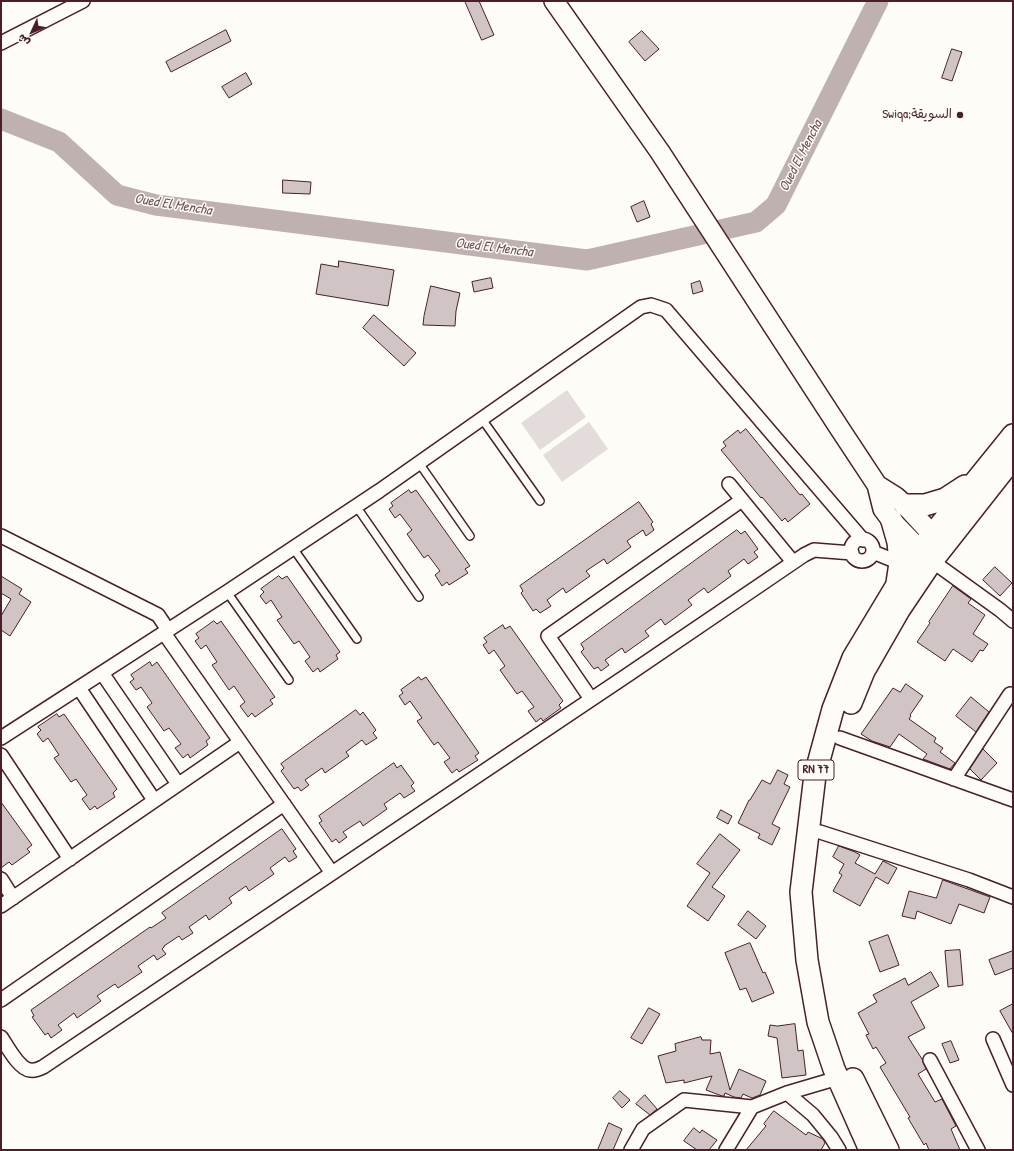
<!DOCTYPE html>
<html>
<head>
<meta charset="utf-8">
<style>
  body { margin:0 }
  #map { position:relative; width:1014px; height:1151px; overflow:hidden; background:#fdfcf7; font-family:"Patrick Hand","Playpen Sans Arabic",sans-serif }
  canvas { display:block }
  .frame { position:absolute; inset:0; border:2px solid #4a1f2b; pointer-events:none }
  .north { position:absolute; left:12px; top:12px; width:40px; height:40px; -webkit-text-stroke:3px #fdfcf7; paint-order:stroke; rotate:226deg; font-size:11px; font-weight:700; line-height:16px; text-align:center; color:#4a1f2b }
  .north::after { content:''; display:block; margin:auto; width:14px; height:18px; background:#4a1f2b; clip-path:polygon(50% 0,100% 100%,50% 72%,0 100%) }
</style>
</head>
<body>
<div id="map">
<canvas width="1014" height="1151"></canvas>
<div class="frame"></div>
<div class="north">ش</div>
</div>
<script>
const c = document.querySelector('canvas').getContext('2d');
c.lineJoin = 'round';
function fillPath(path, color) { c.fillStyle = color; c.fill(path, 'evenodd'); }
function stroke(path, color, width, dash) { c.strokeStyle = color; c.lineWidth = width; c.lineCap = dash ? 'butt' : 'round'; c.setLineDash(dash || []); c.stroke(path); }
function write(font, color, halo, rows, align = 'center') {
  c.font = font + ' "Patrick Hand","Playpen Sans Arabic",sans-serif'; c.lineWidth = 3; c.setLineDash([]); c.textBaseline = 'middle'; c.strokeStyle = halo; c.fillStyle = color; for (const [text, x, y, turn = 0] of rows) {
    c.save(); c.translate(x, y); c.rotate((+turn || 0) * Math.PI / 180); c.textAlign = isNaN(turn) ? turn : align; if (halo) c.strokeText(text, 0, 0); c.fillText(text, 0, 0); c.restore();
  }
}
fillPath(new Path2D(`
  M567 390 586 417 540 450 521 423Z
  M589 422 608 449 562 482 543 455Z`), '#e3dcda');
stroke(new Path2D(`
  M1 119 59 142 117 195 156 205 587 260 756 222 776 205 878 1`), '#c0b1b1', 21);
const building = new Path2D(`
  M465 1H479L494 35 482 40Z
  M226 30 231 41 171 72 166 62Z
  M642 31 659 49 645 61 629 42Z
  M952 49 962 52 952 81 942 78Z
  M246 73 252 84 229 98 222 87Z
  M283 180 311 182 310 194 283 193Z
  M644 201 650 217 637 222 631 207Z
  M339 261 394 270 388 306 316 294 321 264 338 267Z
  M491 278 493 288 474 292 472 282Z
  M700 281 703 291 693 294 691 284Z
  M431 286 460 293 456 311 455 326 423 325 424 316Z
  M374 315 416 353 404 366 363 328Z
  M746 429 800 495 802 494 810 504 788 522 785 518 782 521 762 497 761 498 721 450 726 446 723 442 738 430 740 433Z
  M409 490 411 493 416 490 470 566 465 569 468 573 449 585 447 582 442 586 435 575 440 571 428 555 424 558 407 534 412 530 400 514 395 518 389 509 393 506 391 503Z
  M639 502 653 522 651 524 654 530 646 536 643 530 627 541 631 547 607 564 604 559 586 571 590 576 566 593 563 588 547 600 551 606 540 613 536 609 533 611 521 593 523 591 520 586Z
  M737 530 741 534 745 531 758 549 754 552 758 557 748 564 744 559 728 571 731 576 708 593 704 588 688 600 692 605 676 617 665 625 661 619 645 631 649 636 625 653 622 648 605 660 609 665 601 671 598 667 594 669 581 652 584 649 581 644Z
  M995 567 1012 583 1000 596 983 580Z
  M1 576 22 589 19 594 31 602 10 636 1 630V616L11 599 1 593Z
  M279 576 282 579 287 576 340 652 336 655 338 659 320 672 318 668 313 672 305 661 310 657 299 641 294 644 277 620 282 617 271 600 266 604 260 596 264 592 261 589Z
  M953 586 971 599 968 603 985 615 973 634 988 644 983 651 980 650 972 662 953 649 945 661 917 642 930 623 929 622Z
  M214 621 217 624 221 621 275 697 270 700 273 704 255 717 252 713 248 717 240 706 245 702 234 686 229 690 212 665 217 662 206 645 201 649 195 641 199 638 196 634Z
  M503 625 505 629 510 626 563 701 559 705 561 708 543 721 541 718 536 722 528 711 534 707 522 691 517 694 500 670 505 666 494 650 489 654 483 645 487 642 484 638Z
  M150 662 152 666 157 662 210 738 206 741 208 745 190 758 188 754 183 758 175 748 181 744 169 728 164 731 147 707 152 703 141 687 136 690 130 682 134 679 131 675Z
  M419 677 421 680 426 677 479 753 475 756 478 760 459 772 457 769 452 773 444 762 450 758 438 742 434 745 417 721 422 718 410 701 405 705 399 696 403 693 401 690Z
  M906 684 923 696 910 715 911 716 909 719 936 738 934 742 943 748 940 752 955 763 950 769 923 759 927 754 899 734 890 747 872 741 861 734 893 688 900 692Z
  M971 697 989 712 976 732 956 716Z
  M356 710 360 715 363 712 376 730 373 733 377 738 366 745 362 740 346 752 349 756 325 773 322 768 305 780 309 785 301 791 298 787 294 789 281 771 284 768 281 764Z
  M57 714 59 717 64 714 117 789 113 793 115 797 97 809 95 806 90 810 82 799 87 795 76 779 71 782 54 758 59 755 48 738 43 742 37 734 41 730 38 727Z
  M983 749 997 763 981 780 970 769Z
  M394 763 397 768 401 765 414 783 411 786 415 791 404 798 400 793 384 804 387 809 363 826 360 821 343 832 347 837 339 843 336 839 332 842 319 823 322 821 319 816Z
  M778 770 788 775 784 784 790 787 772 824 780 828 772 845 758 838 760 834 738 823 749 800H750L762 780 770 784Z
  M1 802 32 845 27 849 30 852 12 865 9 862 1 868Z
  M721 810 732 816 728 824 717 818Z
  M282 829 296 849 293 851 297 857 289 862 285 857 270 868 274 874 249 891 246 886 229 898 232 903 209 920 206 915 189 927 193 933 182 940 179 936 164 946V947L162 949 166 954 157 960 154 955 138 966 142 972 118 988 115 984 97 996 101 1001 77 1018 74 1013 58 1025 62 1030 51 1038 48 1033 45 1035 32 1017 34 1016 31 1010 150 927 151 928 166 918 162 913Z
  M720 834 740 850 712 887 725 896 708 921 687 906 710 873 697 864Z
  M839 846 855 852 860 855 855 863 875 874 883 861 897 868 888 884 876 877 860 906 833 891 842 875 839 873 844 864 833 857Z
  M943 880 990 897 984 913 959 904 951 924 917 911 915 919 902 916 909 891 936 898Z
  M748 911 766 926 756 939 738 925Z
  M888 935 899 965 880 972 869 942Z
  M750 943 763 973 765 972 774 993 752 1002 746 988 740 990 725 953Z
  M960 950 963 985 948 987 945 951Z
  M1013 951V968L995 975 989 960Z
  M931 972 939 986 911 1002 925 1028 908 1037 922 1059 926 1069 918 1074 935 1102 942 1099 956 1126 951 1129 960 1150H929L926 1143 924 1145 908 1118 910 1117 880 1067 886 1063 876 1047 873 1049 866 1035 869 1034 858 1013 877 1002 873 995 905 978 908 985Z
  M1013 1004V1034L1000 1011Z
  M649 1008 660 1014 642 1044 631 1038Z
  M795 1024 798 1051 803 1050 806 1075 782 1078 777 1038 768 1036 770 1025 777 1026Z
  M701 1037 702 1040H711L710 1054 720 1052 730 1090 739 1069 766 1081 760 1095 752 1098 743 1094 741 1098 734 1097 725 1093 724 1096H722L706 1090 712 1076 684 1083V1080L666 1083 658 1056 676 1051 675 1044Z
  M951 1041 959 1060 950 1063 942 1044Z
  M620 1091 630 1100 622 1108 613 1098Z
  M645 1095 657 1109 650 1115 636 1104Z
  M774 1111 806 1135 808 1132 823 1139 825 1143 821 1150H746L766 1126 764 1124Z
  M609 1123 622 1129 613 1150H598Z
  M694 1128 700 1133 702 1130 717 1140 709 1150H697L684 1141Z`);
fillPath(building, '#d0c5c4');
stroke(building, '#4a1f2b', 1);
const lane = new Path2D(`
  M482 419 540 501
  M419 463 470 536
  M356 506 419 597
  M293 548 357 639
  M227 592 289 680`);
const street = new Path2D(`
  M1 43 83 1
  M729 484 793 562
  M1 536 158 615 168 630
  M851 550a11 11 0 1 1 22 0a11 11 0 1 1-22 0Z
  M873 552 900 563
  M932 561 1000 610 1013 621
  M164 633 332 873
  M102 673 178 784
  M79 688 154 800
  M591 699 548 636 742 500
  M1 738 227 592 379 491 641 307 651 305 666 310 863 540
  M840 738 1013 800
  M1 755 70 859
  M954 779 1010 694
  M820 832 969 880 1013 897
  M1 879 13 898
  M1 906 240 742
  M1 1000 284 804
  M1 1037C7 1046 19 1069 30 1070 35 1071 39 1069 43 1067L629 674 804 555 814 550 852 553
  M993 1039 1013 1085
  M930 1060 978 1150
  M787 1093 813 1115 831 1137 839 1150
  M631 1150 643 1129 684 1100 752 1107
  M726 1150 752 1107 787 1093 838 1078`);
const secondary = new Path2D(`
  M554 1 660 152 840 429 877 485 883 509 892 521 920 550 930 560
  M877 485 896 497 905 505 942 545`);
const primary = new Path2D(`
  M905 505H925L945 499 965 486
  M892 521 898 542 900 563 897 583
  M851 703 864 671 899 610 932 561 1013 458
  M853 1079 888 1150
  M870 1150 834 1069 818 1022 807 960 801 892 815 775 833 709 853 658 897 585 920 550 1013 435`);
stroke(lane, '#4a1f2b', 10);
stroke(street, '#4a1f2b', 16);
stroke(secondary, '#4a1f2b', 22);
stroke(primary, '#4a1f2b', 24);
stroke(lane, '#fdfcf7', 7);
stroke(street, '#fdfcf7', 13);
stroke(secondary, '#fdfcf7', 19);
stroke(primary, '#fdfcf7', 21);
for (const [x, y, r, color] of [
  [960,115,4,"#4a1f2b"]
]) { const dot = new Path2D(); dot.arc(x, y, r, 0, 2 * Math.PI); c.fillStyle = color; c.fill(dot); stroke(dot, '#fdfcf7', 1.5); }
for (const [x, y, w] of [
  [816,770,36]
]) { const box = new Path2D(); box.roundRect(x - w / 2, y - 10, w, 20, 3); c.fillStyle = '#fdfcf7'; c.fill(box); stroke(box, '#4a1f2b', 1); }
write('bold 12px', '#4a1f2b', null, [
  ["RN 77",816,770]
]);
write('13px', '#4a1f2b', '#fdfcf7', [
  ["Swiqa;السويقة",952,115]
], 'right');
write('italic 14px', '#73525a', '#fdfcf7', [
  ["Oued El Mencha",801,156,-63],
  ["Oued El Mencha",173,205,9],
  ["Oued El Mencha",494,248,7]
]);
</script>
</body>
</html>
